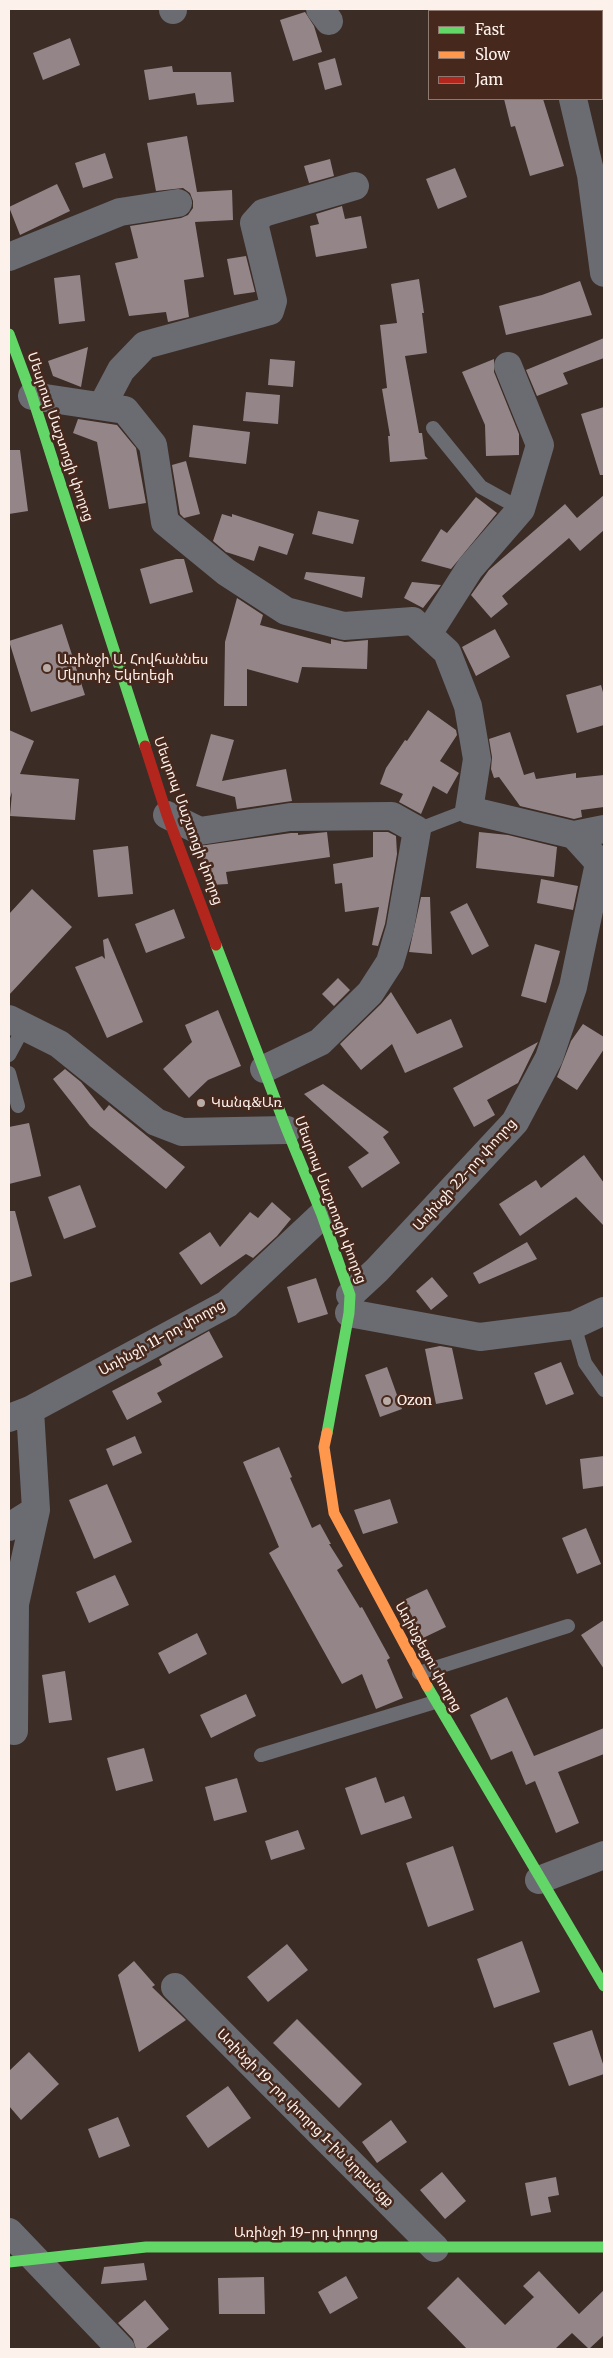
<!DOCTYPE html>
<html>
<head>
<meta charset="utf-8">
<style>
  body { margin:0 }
  #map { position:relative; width:613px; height:2358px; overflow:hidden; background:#3c2c26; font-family:Merriweather,serif }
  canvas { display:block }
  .frame { position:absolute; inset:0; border:10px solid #fdf1ec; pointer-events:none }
  .legend { position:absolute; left:428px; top:10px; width:175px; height:90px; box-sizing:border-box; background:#46281c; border:1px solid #8f786f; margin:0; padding:6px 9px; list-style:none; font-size:15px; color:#fdf1ec }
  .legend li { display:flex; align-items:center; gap:10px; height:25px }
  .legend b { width:25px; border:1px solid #8f786f }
</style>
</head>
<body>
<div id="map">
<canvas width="613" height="2358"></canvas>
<div class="frame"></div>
<ul class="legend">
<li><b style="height:6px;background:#63d668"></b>Fast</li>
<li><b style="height:6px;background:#ff974d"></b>Slow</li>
<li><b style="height:6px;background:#b3261e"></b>Jam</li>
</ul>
</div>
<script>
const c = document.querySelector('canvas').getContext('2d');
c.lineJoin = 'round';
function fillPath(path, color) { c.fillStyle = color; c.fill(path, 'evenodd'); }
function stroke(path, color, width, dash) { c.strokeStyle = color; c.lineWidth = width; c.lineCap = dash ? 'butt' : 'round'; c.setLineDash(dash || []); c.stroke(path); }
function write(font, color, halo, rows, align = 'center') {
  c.font = font + ' Merriweather,"Noto Sans Armenian",serif'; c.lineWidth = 5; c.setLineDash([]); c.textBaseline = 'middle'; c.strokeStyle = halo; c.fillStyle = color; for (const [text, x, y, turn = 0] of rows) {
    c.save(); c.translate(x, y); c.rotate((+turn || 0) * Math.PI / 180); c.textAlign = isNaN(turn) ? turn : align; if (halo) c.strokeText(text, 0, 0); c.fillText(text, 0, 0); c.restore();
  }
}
fillPath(new Path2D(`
  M305 12 314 26 322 52 293 61 280 20Z
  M70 38 80 65 43 80 33 53Z
  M335 58 342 85 325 90 318 63Z
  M172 66 173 72H231L234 102 197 105 195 93 149 100 144 70Z
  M504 99H543L564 166 530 176 515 126 511 127Z
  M187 136 197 192 232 190 233 220 195 222 204 277 184 280 189 317 168 322 166 312 129 316 115 263 138 258 130 226 181 218 188 215 193 208V201L190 193 183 188 156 191 147 143Z
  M105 153 113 178 83 188 75 163Z
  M330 159 334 176 309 183 304 166Z
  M455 168 467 197 438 209 426 179Z
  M57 184 70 211 20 235 9 207Z
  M342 206 345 219 361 216 367 248 316 257 310 226 319 224 316 214Z
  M246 256 255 292 234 295 227 259Z
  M80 275 85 321 59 324 54 278Z
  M419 279 424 313H422L427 353 405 356 419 433H422L425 456 428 459 390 462 388 436H390L382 389 387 388 380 325 397 323 391 284Z
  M580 281 592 315 506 335 499 306 542 295Z
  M604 338V358L563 373 568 384 537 396 526 370Z
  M88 347 81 387 53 376 48 361Z
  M270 359 295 361 293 387 268 385Z
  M494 359V372L519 434V455L486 456 485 425 462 372Z
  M246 392 280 395 278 424 243 421Z
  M604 407V475H600L581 414Z
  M78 419 117 425 136 448 146 503 109 509 97 442 73 433Z
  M193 425 250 432 246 464 189 457Z
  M9 450H20L28 511 9 514Z
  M186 461 200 514 184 518 180 514 172 465Z
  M604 495V530L580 551 569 538 502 596 508 604 491 618 471 595 489 570 565 504 577 518Z
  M476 497 497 513 451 569 421 561 441 529 447 533Z
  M318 511 359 520 353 544 312 534Z
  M222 514 232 517V514L294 534 287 555 259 546 254 561 226 552 213 541Z
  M176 559H184L193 592 150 604 140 569Z
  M306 572 365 577 362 598 304 579Z
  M412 582 441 585 423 608 404 598Z
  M237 598 263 615 260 625 331 644V639L345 642 368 640 367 669 302 667 298 683 247 669V706H224L225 642Z
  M62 624 85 695 31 712 9 641Z
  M495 629 510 657 476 676 462 647Z
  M601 685 604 696V725L577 733 566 695Z
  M428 710 456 730 457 735 440 761 459 773 447 794 433 786 421 814 399 802 403 794 380 784 386 768 405 740 407 741Z
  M9 730 34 741 20 774 79 779 75 820 10 816 12 792 9 801Z
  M510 732 524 775 534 772 536 779 576 773V778L604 775V807L581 810 582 817 574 819 520 806 499 777 494 778 491 769 492 757 489 739Z
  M211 734 234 740 222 781 286 769 292 801 237 809 235 797 196 786Z
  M327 832 330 857 226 872 228 884 211 885 199 846 291 833H298V835Z
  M373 832H388L396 836 397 854 385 924 378 946 372 945 379 907 345 912 342 883 335 884 333 864 373 857Z
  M479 832 508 835 557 847 554 877 476 868Z
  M128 846 133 894 98 897 93 850Z
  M541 879 578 886 573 910 537 903Z
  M32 889 72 927 9 995V914Z
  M421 897H430L432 954 409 952Z
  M467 903 489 946 472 955 450 912Z
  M174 909 185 938 146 953 135 924Z
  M108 938 143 1022 107 1038 75 967 102 956 105 959 103 940Z
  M535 944 560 951 546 1003 521 996Z
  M338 978 350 990 334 1006 322 994Z
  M391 992 417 1034 451 1019 463 1047 405 1073 392 1044 361 1070 340 1044 381 1004Z
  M218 1010 241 1066 208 1080 189 1098 163 1069 192 1042 185 1025Z
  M583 1024 604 1037V1049L577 1090 557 1077 571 1041Z
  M538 1042 518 1083 487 1100 495 1115 474 1127 453 1088Z
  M65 1069 81 1082 104 1111 109 1105 185 1167 166 1189 90 1126 53 1079Z
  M323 1084 389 1132 383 1137 400 1163 362 1188 348 1167 369 1153 304 1094Z
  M29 1123 41 1176 9 1184V1127Z
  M584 1155 604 1183V1226L576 1197 520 1236 499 1204 536 1180 541 1188Z
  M80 1185 96 1227 64 1239 48 1197Z
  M272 1202 291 1219 277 1236 253 1258 246 1254 201 1285 179 1253 210 1232 220 1247 250 1212 258 1218Z
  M9 1211H15L32 1276 9 1283Z
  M527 1242 537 1259 479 1284 473 1273Z
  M432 1277 448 1296 431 1310 416 1291Z
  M316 1278 328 1314 298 1323 287 1287Z
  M209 1331 223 1357 157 1393 162 1402 127 1420 112 1391 162 1365 159 1359Z
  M440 1346 452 1348 463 1399 436 1404 425 1349Z
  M561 1362 574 1394 546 1405 534 1373Z
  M387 1367 402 1409 380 1417 365 1375Z
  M135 1436 142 1453 113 1466 106 1449Z
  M279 1447 292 1477 290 1478 312 1528 320 1524 331 1544H329L343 1566 337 1570 360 1608 362 1607 390 1658 387 1660 403 1698 376 1709 362 1674 342 1684 269 1553 279 1547 243 1462Z
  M604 1456V1486L583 1489 580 1459Z
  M107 1484 132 1542 94 1559 69 1500Z
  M390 1499 398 1523 363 1534 354 1510Z
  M586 1528 601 1564 577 1574 562 1538Z
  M115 1575 129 1605 89 1623 76 1592Z
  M427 1589 446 1627 423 1638 404 1600Z
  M604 1620V1669L581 1635Z
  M197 1633 207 1654 169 1674 158 1653Z
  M65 1671 72 1720 49 1723 42 1675Z
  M246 1694 256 1716 211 1738 200 1715Z
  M507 1697 534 1756 604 1728V1754L558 1772 579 1823 556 1833 535 1781 526 1785 512 1751 491 1760 470 1715Z
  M144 1748 153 1781 116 1791 107 1758Z
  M376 1777 385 1803 404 1796 412 1818 361 1835 345 1788Z
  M237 1778 247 1812 214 1821 205 1787Z
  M298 1830 305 1849 271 1860 265 1841Z
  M453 1846 474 1910 428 1927 406 1863Z
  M522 1941 540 1992 494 2008 477 1959Z
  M287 1944 308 1970 268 2002 247 1977Z
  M134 1961 155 1985 152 1987 186 2020 139 2052 118 1975Z
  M297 2019 362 2084 339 2108 273 2043Z
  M592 2030 604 2067V2074L569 2086 553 2043Z
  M29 2052 59 2084 21 2120 9 2106V2071Z
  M228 2086 251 2118 208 2148 186 2116Z
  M118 2117 130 2146 99 2158 88 2129Z
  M391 2120 407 2142 377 2163 362 2142Z
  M442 2172 466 2201 445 2219 420 2190Z
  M556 2177 559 2195 548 2197 551 2212 531 2216 525 2183Z
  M144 2263 147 2280 101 2284 104 2267Z
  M539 2271 579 2314 604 2290V2335L589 2349 572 2333 555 2349H467L427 2308 458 2277 505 2325 534 2297 523 2286Z
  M346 2276 358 2298 330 2314 318 2292Z
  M264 2277 265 2314H219L218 2278Z
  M145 2300 169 2329 145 2349H136L133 2339 118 2323Z`), '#948688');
stroke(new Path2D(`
  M433 428 481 487 521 509
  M417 830 469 810
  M9 1055 24 1027
  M9 1073 18 1106
  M574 1325 585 1363 604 1390
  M419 1673 568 1626
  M261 1755 435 1702`), '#6a6c72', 14);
stroke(new Path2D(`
  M173 9V10
  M320 9 329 21
  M543 9 544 11
  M573 99 591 175 604 273
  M9 257 120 212 178 203
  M32 396 125 410 153 445 165 522 226 572 286 611 344 626 413 621 447 652 468 706 477 759 469 810 574 835 604 868
  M102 406 121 370 145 345 270 311 273 301 254 223 263 213 355 186
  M428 634 470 568 521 509 540 445 508 366
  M167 815 200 831 290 817 392 816 417 830 400 928 390 962 370 993 320 1042 264 1069
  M574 835 604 829
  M9 1019 59 1044 156 1122 182 1132 287 1130
  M350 1295 377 1270 515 1122 549 1058 573 987 599 863
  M349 1313 480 1337 574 1325 604 1311
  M9 1418 30 1410 227 1304 322 1215
  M9 1527 36 1510
  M14 1731 15 1604 36 1510 30 1410
  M539 1880 604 1855
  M175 1987 435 2248
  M9 2232 121 2349`), '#6a6c72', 28);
stroke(new Path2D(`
  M9 334 32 396 145 746
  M216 945 287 1130 322 1215 350 1295 349 1313 327 1433
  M427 1686 604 1986
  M9 2262 146 2247H604`), '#63d668', 11);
stroke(new Path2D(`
  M327 1433 324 1447 334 1513 427 1686`), '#ff974d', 11);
stroke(new Path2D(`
  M145 746 167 815 216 945`), '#b3261e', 11);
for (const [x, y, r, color] of [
  [47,668,5,"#b9aca7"],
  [201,1103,5,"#b9aca7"],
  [387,1401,5,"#b9aca7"]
]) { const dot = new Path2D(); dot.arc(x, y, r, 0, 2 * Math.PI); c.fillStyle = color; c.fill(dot); stroke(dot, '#46281c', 2); }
write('14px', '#fdf1ec', '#46281c', [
  ["Մեսրոպ Մաշտոցի փողոց",60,437,71],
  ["Մեսրոպ Մաշտոցի փողոց",188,821,70],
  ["Առինջի 22-րդ փողոց",465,1175,-48],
  ["Մեսրոպ Մաշտոցի փողոց",330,1200,69],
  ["Առինջի 11-րդ փողոց",162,1338,-29],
  ["Առինջեցու փողոց",428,1657,61],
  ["Առինջի 19-րդ փողոց 1-ին նրբանցք",305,2118,45],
  ["Առինջի 19-րդ փողոց",306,2233]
]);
write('14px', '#fdf1ec', '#46281c', [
  ["Առինջի Ս. Հովհաննես",57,660],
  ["Մկրտիչ Եկեղեցի",57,676],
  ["Կանգ&Առ",211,1103],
  ["Ozon",397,1401]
], 'left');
</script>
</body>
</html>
